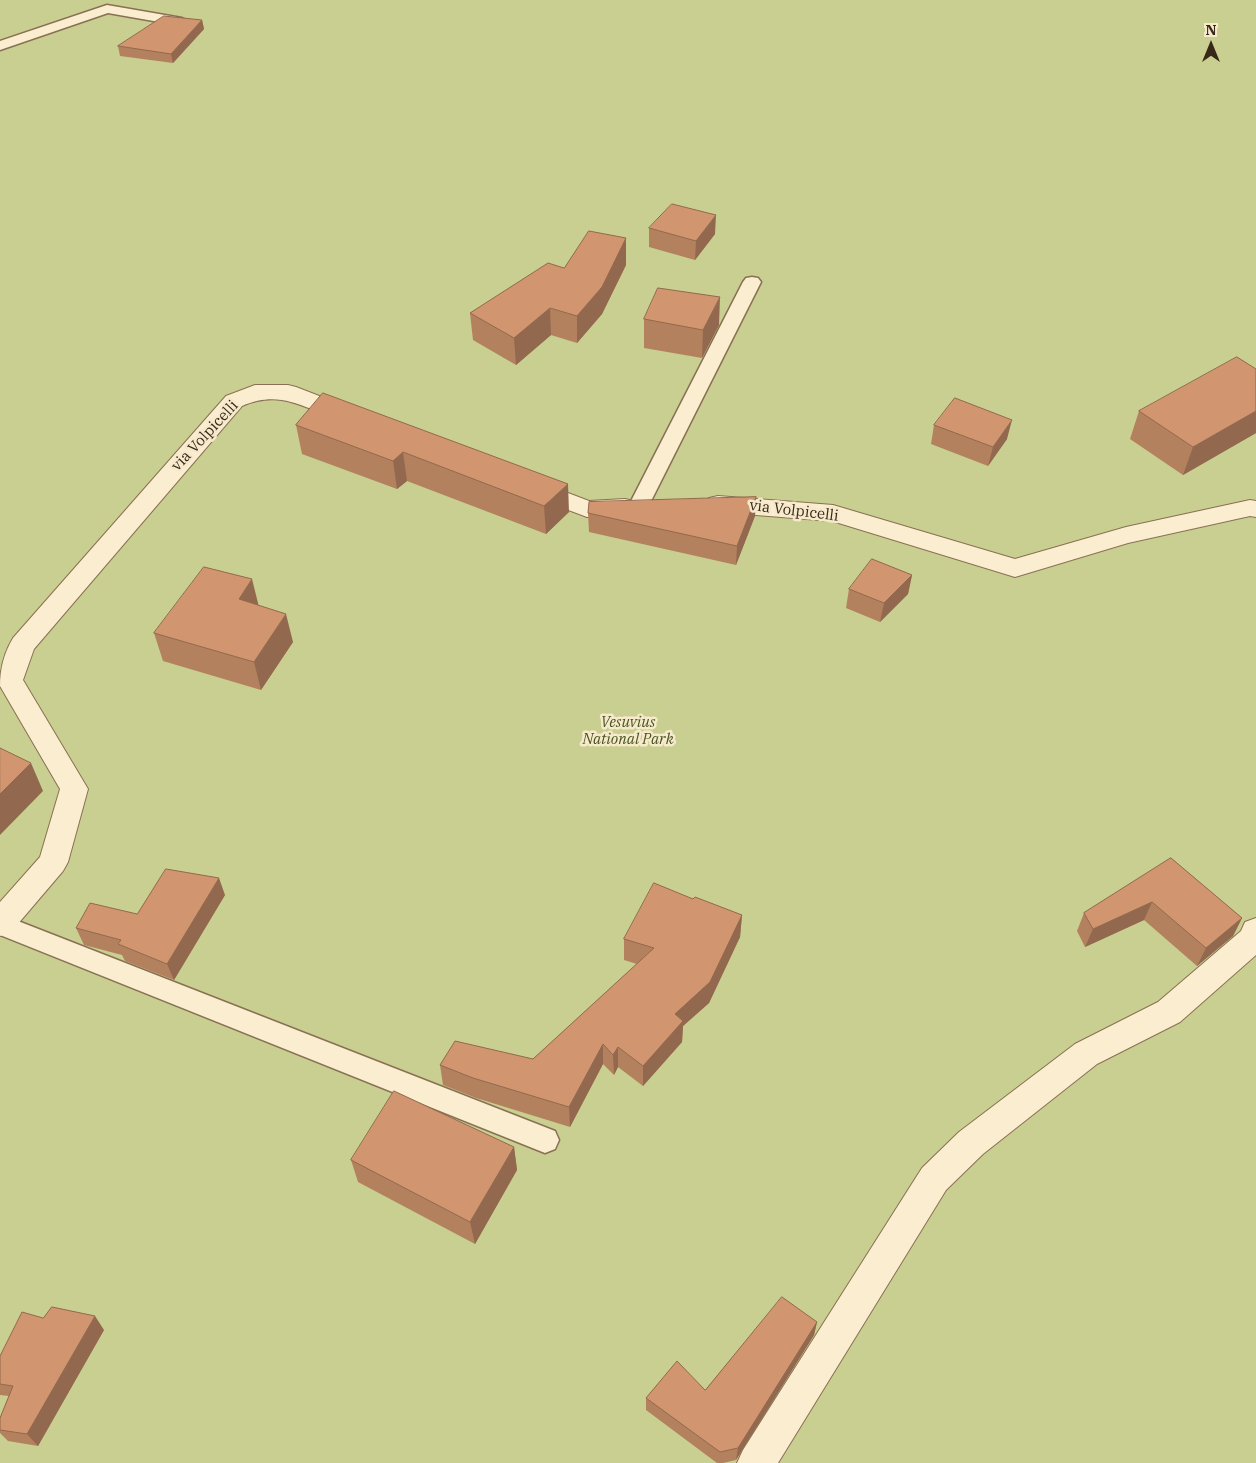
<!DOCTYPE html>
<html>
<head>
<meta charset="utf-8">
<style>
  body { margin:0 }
  #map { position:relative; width:1256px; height:1463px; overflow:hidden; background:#f0e0bc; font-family:"IBM Plex Serif",serif }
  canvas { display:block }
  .north { position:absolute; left:1186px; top:20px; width:50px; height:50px; -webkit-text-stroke:4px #f7eacc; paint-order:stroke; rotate:0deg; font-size:14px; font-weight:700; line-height:20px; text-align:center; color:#37281a }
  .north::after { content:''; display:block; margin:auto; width:18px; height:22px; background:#37281a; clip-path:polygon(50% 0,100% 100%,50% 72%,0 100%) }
</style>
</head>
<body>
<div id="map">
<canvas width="1256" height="1463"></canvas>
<div class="north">N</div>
</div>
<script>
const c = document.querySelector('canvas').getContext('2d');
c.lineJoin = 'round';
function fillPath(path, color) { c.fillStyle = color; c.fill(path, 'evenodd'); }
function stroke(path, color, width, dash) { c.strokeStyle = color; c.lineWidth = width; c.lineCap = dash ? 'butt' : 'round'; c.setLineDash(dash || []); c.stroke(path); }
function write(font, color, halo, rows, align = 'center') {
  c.font = font + ' "IBM Plex Serif",serif'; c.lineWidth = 5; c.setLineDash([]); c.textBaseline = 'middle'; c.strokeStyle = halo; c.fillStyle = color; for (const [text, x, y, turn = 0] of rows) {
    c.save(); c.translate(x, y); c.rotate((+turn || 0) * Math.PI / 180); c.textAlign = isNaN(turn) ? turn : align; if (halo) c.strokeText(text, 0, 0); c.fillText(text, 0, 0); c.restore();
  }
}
fillPath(new Path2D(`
  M0 0H1256V1463H0Z`), '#c8cf90');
const lane = new Path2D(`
  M107 5 182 18 189 22 182 26 108 13 0 50V41Z
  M752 277 758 278 761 282 648 507 645 512 638 514 631 512 628 507 743 282 746 278Z
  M0 914 555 1131 559 1140 555 1149 545 1153 0 935Z`);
const street = new Path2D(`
  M255 385H288L296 387 358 411 361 416 358 421 350 423C309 413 285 387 242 406L34 649 23 680 88 789 68 862 63 871 11 932 0 936V902L40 857 60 789 0 686C0 669 4 653 13 638L226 396Z
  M534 480 589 501 625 499 634 501 637 507 634 513 625 515 587 517 526 494 522 488 526 482Z
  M718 496 833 505 1015 559 1126 527 1250 500 1256 501V517L1250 516 1128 543 1015 577 832 521 718 512 709 510 706 504 709 498Z
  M1256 918V955L1180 1022 1097 1064 983 1154 946 1190 778 1463H737L743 1450 922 1168 959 1132 1075 1044 1158 1002 1241 931 1245 922Z`);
stroke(lane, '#897054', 3);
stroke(street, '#897054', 2);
fillPath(lane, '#fbedcf');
fillPath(street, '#fbedcf');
fillPath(new Path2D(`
  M202 20 204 29 173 63 120 56 118 46Z
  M649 228 715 234 695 260 649 247Z
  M626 265 602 314 577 343 551 335 516 365 473 340 470 313 564 268Z
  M644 319 719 325 702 358 644 348Z
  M1256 369V433L1183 475 1130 439 1139 411Z
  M323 393 569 512 546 534 407 481 397 489 302 454 296 425Z
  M934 425 1007 439 988 466 931 444Z
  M756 497 755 516 736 565 589 532 588 513Z
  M912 575 908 594 880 622 846 608 849 589Z
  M259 605 293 642 261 690 163 661 154 633Z
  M1171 858 1242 918 1233 936 1197 966 1144 920 1085 947 1077 931 1084 913Z
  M225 895 174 980 125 961 122 955 84 945 76 928 137 914Z
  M693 899 742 915 740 937 709 1003 683 1026 682 1042 643 1086 618 1067 614 1075 603 1064 570 1127 476 1098 443 1085 440 1065 533 1059 637 964 624 960V939Z
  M514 1147 517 1170 475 1244 358 1182 351 1160Z
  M43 1318 104 1330 38 1446 8 1441 0 1433V1418L9 1396 0 1395V1356Z
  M817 1322 814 1335 736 1460 723 1463H717L646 1410V1398L705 1390Z`), '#b4815f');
fillPath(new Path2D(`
  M202 20 204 29 173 63 171 54Z
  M716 215 715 234 695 260 696 241Z
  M626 238V265L602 314 577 343V316Z
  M720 297 719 325 702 358 703 330Z
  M550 308 551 335 516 365 514 338Z
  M1256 411V433L1183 475 1193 447Z
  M1012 420 1007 439 988 466 993 447Z
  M403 452 407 481 397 489 393 461Z
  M568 484 569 512 546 534 544 506Z
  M756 497 755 516 736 565 737 546Z
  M912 575 908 594 880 622 884 603Z
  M252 579 259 607 239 599Z
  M286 614 293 642 261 690 254 662Z
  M31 763 43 791 0 835V794Z
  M219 878 225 895 174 980 167 964Z
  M1152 902 1144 920 1085 947 1093 929Z
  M742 915 740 937 709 1003 683 1026 682 1042 643 1086V1066L675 1014Z
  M1242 918 1233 936 1197 966 1206 948Z
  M603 1044V1064L570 1127 569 1107Z
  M618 1047V1067L614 1075 613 1055Z
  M514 1147 517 1170 475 1244 470 1222Z
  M95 1316 104 1330 38 1446 27 1434Z
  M817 1322 814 1335 736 1460 738 1448Z`), '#92694e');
const building = new Path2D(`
  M164 16 202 20 171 54 118 46Z
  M672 204 716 215 696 241 649 228Z
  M589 231 626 238 602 287 577 316 550 308 514 338 470 313 548 263 564 268Z
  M658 288 720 297 703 330 644 319Z
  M1237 357 1256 369V411L1193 447 1139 411Z
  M323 393 568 484 544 506 403 452 393 461 296 425Z
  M955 398 1012 420 993 447 934 425Z
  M756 497 737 546 588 513 589 502Z
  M872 559 912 575 884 603 849 589Z
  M204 567 252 579 239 599 286 614 254 662 154 633Z
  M0 748 31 763 0 794Z
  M1171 858 1242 918 1206 948 1152 902 1093 929 1084 913Z
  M166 869 219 878 167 964 118 944 121 940 76 928 90 903 137 914Z
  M654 883 693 899 695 897 742 915 710 982 675 1014 683 1021 643 1066 618 1047 613 1055 603 1044 569 1107 473 1078 440 1065 455 1041 533 1059 654 948 624 939Z
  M394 1091 514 1147 470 1222 351 1160Z
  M782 1297 817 1322 738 1448 720 1452 646 1398 677 1361 705 1390Z
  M52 1307 95 1316 27 1434 0 1430V1418L13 1386 0 1384V1356L22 1312 43 1318Z`);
fillPath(building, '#d1966f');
stroke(building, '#92694e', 1);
write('15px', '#37281a', '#f7eacc', [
  ["via Volpicelli",205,436,-47],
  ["via Volpicelli",794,511,7]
]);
write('italic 15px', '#485520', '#f7eacc', [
  ["Vesuvius",628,723],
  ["National Park",628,740]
]);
</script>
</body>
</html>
